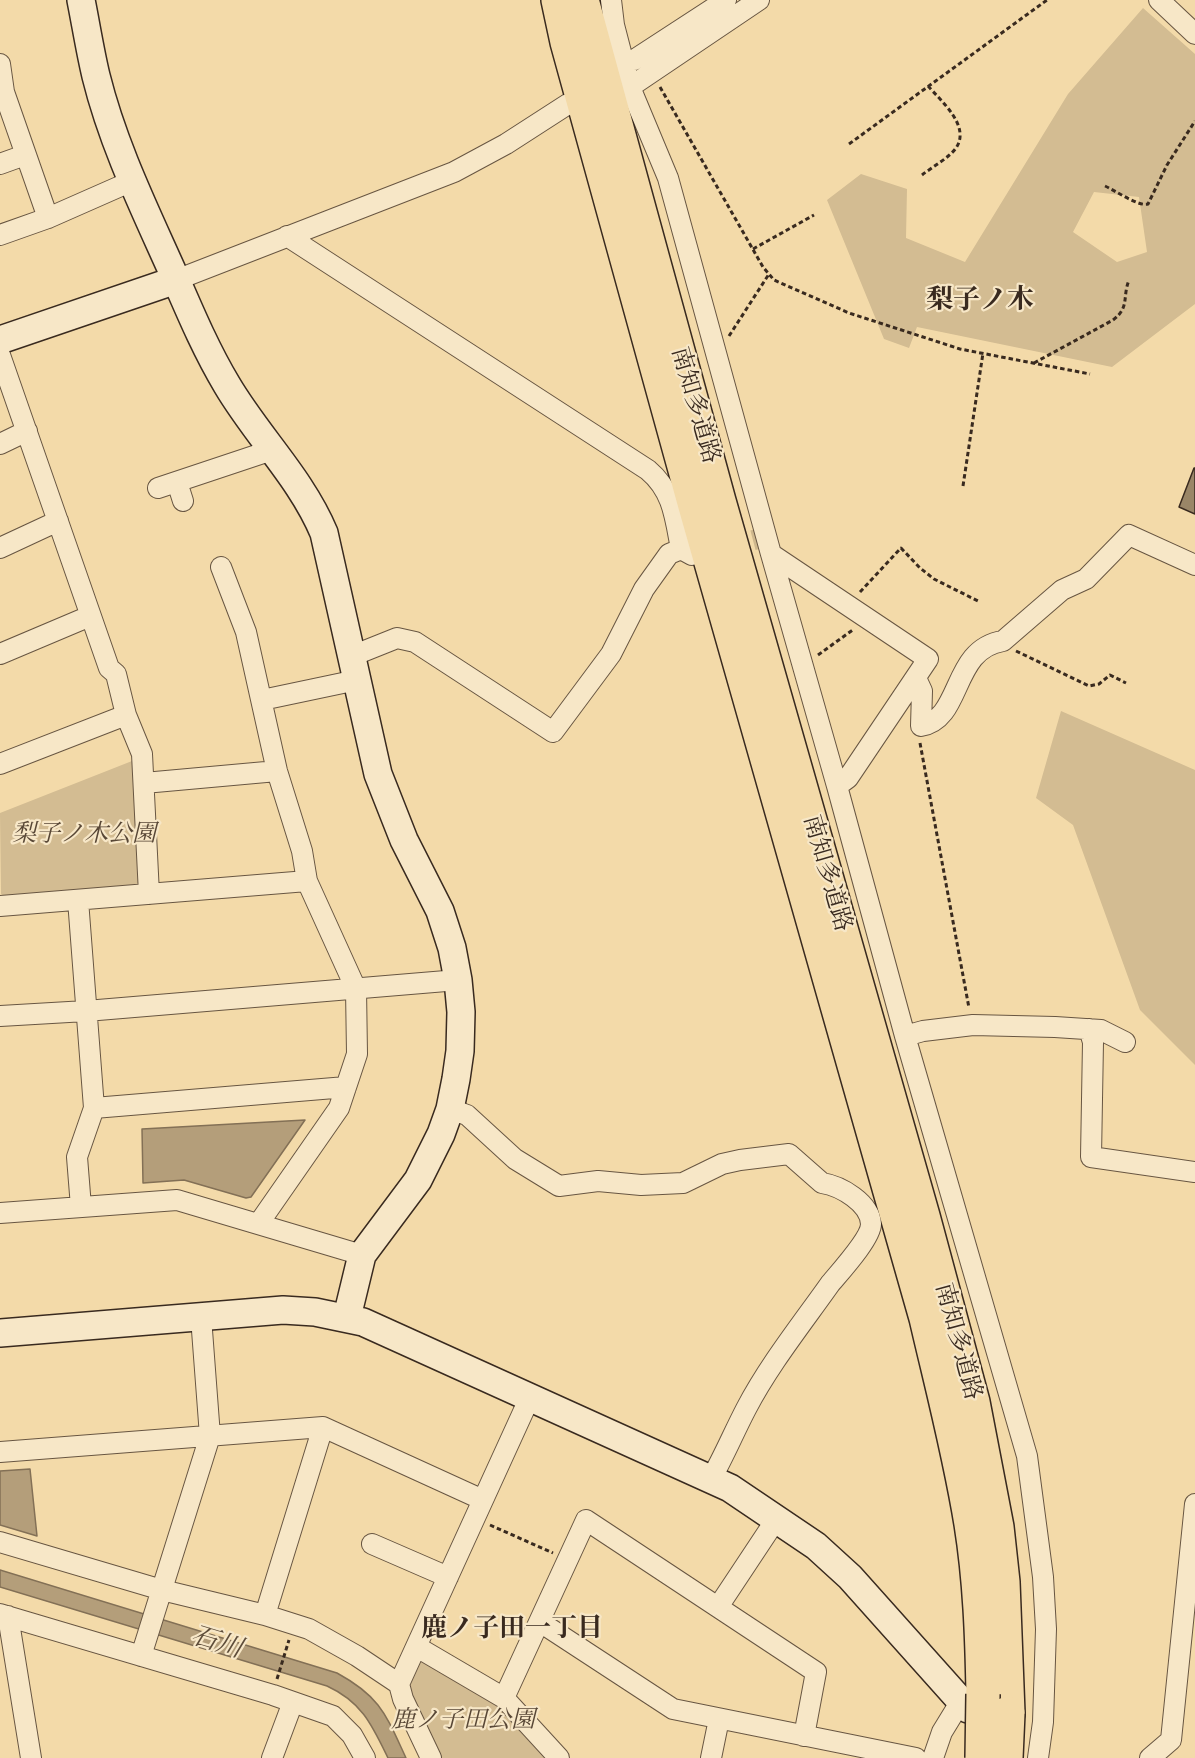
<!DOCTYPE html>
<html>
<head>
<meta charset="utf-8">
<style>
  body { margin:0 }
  canvas { display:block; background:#f3daa9 }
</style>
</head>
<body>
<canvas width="1195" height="1758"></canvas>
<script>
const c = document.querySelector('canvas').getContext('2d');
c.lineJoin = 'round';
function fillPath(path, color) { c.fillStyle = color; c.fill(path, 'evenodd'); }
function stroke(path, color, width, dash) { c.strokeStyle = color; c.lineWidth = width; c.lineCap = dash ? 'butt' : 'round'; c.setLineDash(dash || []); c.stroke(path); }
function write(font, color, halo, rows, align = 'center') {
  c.font = font + ' Vollkorn,"Noto Serif JP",serif'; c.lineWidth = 4.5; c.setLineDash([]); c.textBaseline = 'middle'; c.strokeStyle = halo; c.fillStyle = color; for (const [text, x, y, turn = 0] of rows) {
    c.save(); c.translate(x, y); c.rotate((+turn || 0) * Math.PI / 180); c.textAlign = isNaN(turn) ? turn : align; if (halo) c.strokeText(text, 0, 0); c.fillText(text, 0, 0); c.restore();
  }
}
fillPath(new Path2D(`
  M1143 8 1195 54V304L1112 367 917 327 909 348 884 339 827 200 861 174 907 189 906 238 965 262 1068 94ZM1094 192 1139 197 1147 252 1117 262 1073 232Z
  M1061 711 1195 770V1065L1140 1010 1073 825 1036 798Z
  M132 761 141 880 134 887 6 897 1 894 0 813Z
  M428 1661 499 1705 547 1758H441L411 1696 408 1685 419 1662Z`), '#d3bc92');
const water = new Path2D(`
  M305 1120 251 1197 246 1198 184 1180 143 1183 142 1129Z
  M30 1469 37 1536 0 1525V1471Z
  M0 1570 337 1673C381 1697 386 1715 406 1758H388C372 1725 362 1702 327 1686L0 1587Z`);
fillPath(water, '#b49e7a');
stroke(water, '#837056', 1.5);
const building = new Path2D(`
  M1194 468H1195V514L1179 507Z`);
fillPath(building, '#9a8667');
stroke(building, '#392a1f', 1.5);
stroke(new Path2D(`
  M724 548 765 537`), '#ceb78d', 20, [20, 10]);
const street = new Path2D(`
  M611 0 614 25 630 87 668 178 771 554 928 659 848 778 837 786 905 1036 1027 1456 1043 1577 1046 1629 1043 1722 1038 1758
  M1159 0 1195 34
  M634 60 726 0
  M0 64 4 92 48 218
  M630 87 759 0
  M0 164 25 155
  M0 235 48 218 132 181
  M287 236 648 470C673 491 675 517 681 549
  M176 280 454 172 506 144 568 104
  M0 355 109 668 116 674 126 715 142 754 149 894
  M0 444 27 431
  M177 482 183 501
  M158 488 272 450
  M0 548 58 521
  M771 554 837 786
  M221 567 246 632 277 771 302 851 307 881 356 989 357 1054 339 1108 259 1223
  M0 654 90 616
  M352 656 397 638 415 642 553 732 611 654 644 589 669 554 681 549 692 555
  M916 678 922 691 921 726C963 719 951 649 1003 641L1062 590 1086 579 1129 535 1195 565
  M262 700 357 680
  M0 764 126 715
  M144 783 277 771
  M78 900 94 1108 77 1157 81 1207
  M0 906 307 881
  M0 1016 86 1011 458 980
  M1089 1029 1093 1042 1091 1157 1195 1172
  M905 1036 923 1031 973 1025 1055 1027 1101 1030 1125 1042
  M94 1108 346 1087
  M450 1109 467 1115 515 1159 559 1186 598 1181 641 1185 683 1183 722 1164 740 1160 789 1154 822 1183C841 1186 870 1203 871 1224 871 1238 840 1272 830 1284 801 1325 769 1365 746 1409 734 1432 724 1456 711 1479
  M0 1213 177 1200 362 1255
  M0 1452 323 1427 483 1500
  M0 1542 162 1590 265 1615 309 1629 357 1656 399 1684 403 1699 431 1758
  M372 1544 448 1577
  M718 1607 777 1518
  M0 1614 273 1695 333 1716 352 1735 365 1758
  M265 1615 323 1427
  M8 1616 31 1758
  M540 1622 673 1709 916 1758
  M417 1647 504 1698 559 1758
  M141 1656 210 1436 201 1317
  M399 1684 530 1397
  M504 1698 586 1520 816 1672 804 1736
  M272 1758 293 1702
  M711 1758 719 1719
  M933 1758 942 1732 961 1701
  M1150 1758 1171 1740 1195 1504`);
const secondary = new Path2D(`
  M81 0C86 25 90 51 96 76 113 145 145 210 174 275 190 312 206 350 227 385 257 436 301 478 324 533L378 774 404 840 440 911 452 948 458 980 461 1012 460 1051 456 1079 450 1109 441 1134 418 1180 362 1255 347 1317
  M0 340 176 280
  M0 1333 283 1310 315 1312 363 1322 730 1488 816 1546 850 1577 968 1709`);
const highway = new Path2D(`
  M558 0 567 42 695 506 926 1318C942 1387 960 1455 971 1524 980 1580 982 1637 983 1694
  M582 0 719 501 923 1216 973 1402 997 1527 1003 1582 1008 1713`);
stroke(street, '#685642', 22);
stroke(secondary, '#392a1f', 30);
stroke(highway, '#392a1f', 36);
stroke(new Path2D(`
  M660 87 763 267 774 280 849 313 960 349 1090 374
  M849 144 1047 0
  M922 175C932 167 949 158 956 148 971 126 941 101 928 86
  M1105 186C1116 191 1139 207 1148 204L1167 165 1195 121
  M753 249 814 215
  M729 336 769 274
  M1034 363 1113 320C1130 307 1122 298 1129 280
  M963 486 983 353
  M860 592 901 548 920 568 934 579 980 602
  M1016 651 1089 686 1099 684 1110 675 1126 683
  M818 655 854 629
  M920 743 969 1008
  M490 1525 553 1553
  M277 1679 289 1640`), '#392a1f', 3, [4.5, 3]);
stroke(street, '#f7e7c7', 20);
stroke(secondary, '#f7e7c7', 27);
stroke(highway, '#f3daa9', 33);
const highwayBridge = new Path2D(`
  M982 1758 983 1694
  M1006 1758 1008 1713`);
stroke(highwayBridge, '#392a1f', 36, []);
stroke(highwayBridge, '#f3daa9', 33);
write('24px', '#392a1f', '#f7e7c7', [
  ["南知多道路",693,406,74],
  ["南知多道路",825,874,74],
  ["南知多道路",956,1342,75]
]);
write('italic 24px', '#584736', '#f7e7c7', [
  ["梨子ノ木公園",84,837],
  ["鹿ノ子田公園",463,1723]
]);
write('bold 26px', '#392a1f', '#f7e7c7', [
  ["鹿ノ子田一丁目",512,1631]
]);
write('italic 26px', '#5e4d3a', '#f7e7c7', [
  ["石川",216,1645,17]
]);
write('bold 27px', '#392a1f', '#f7e7c7', [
  ["梨子ノ木",980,303]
]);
</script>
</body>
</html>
